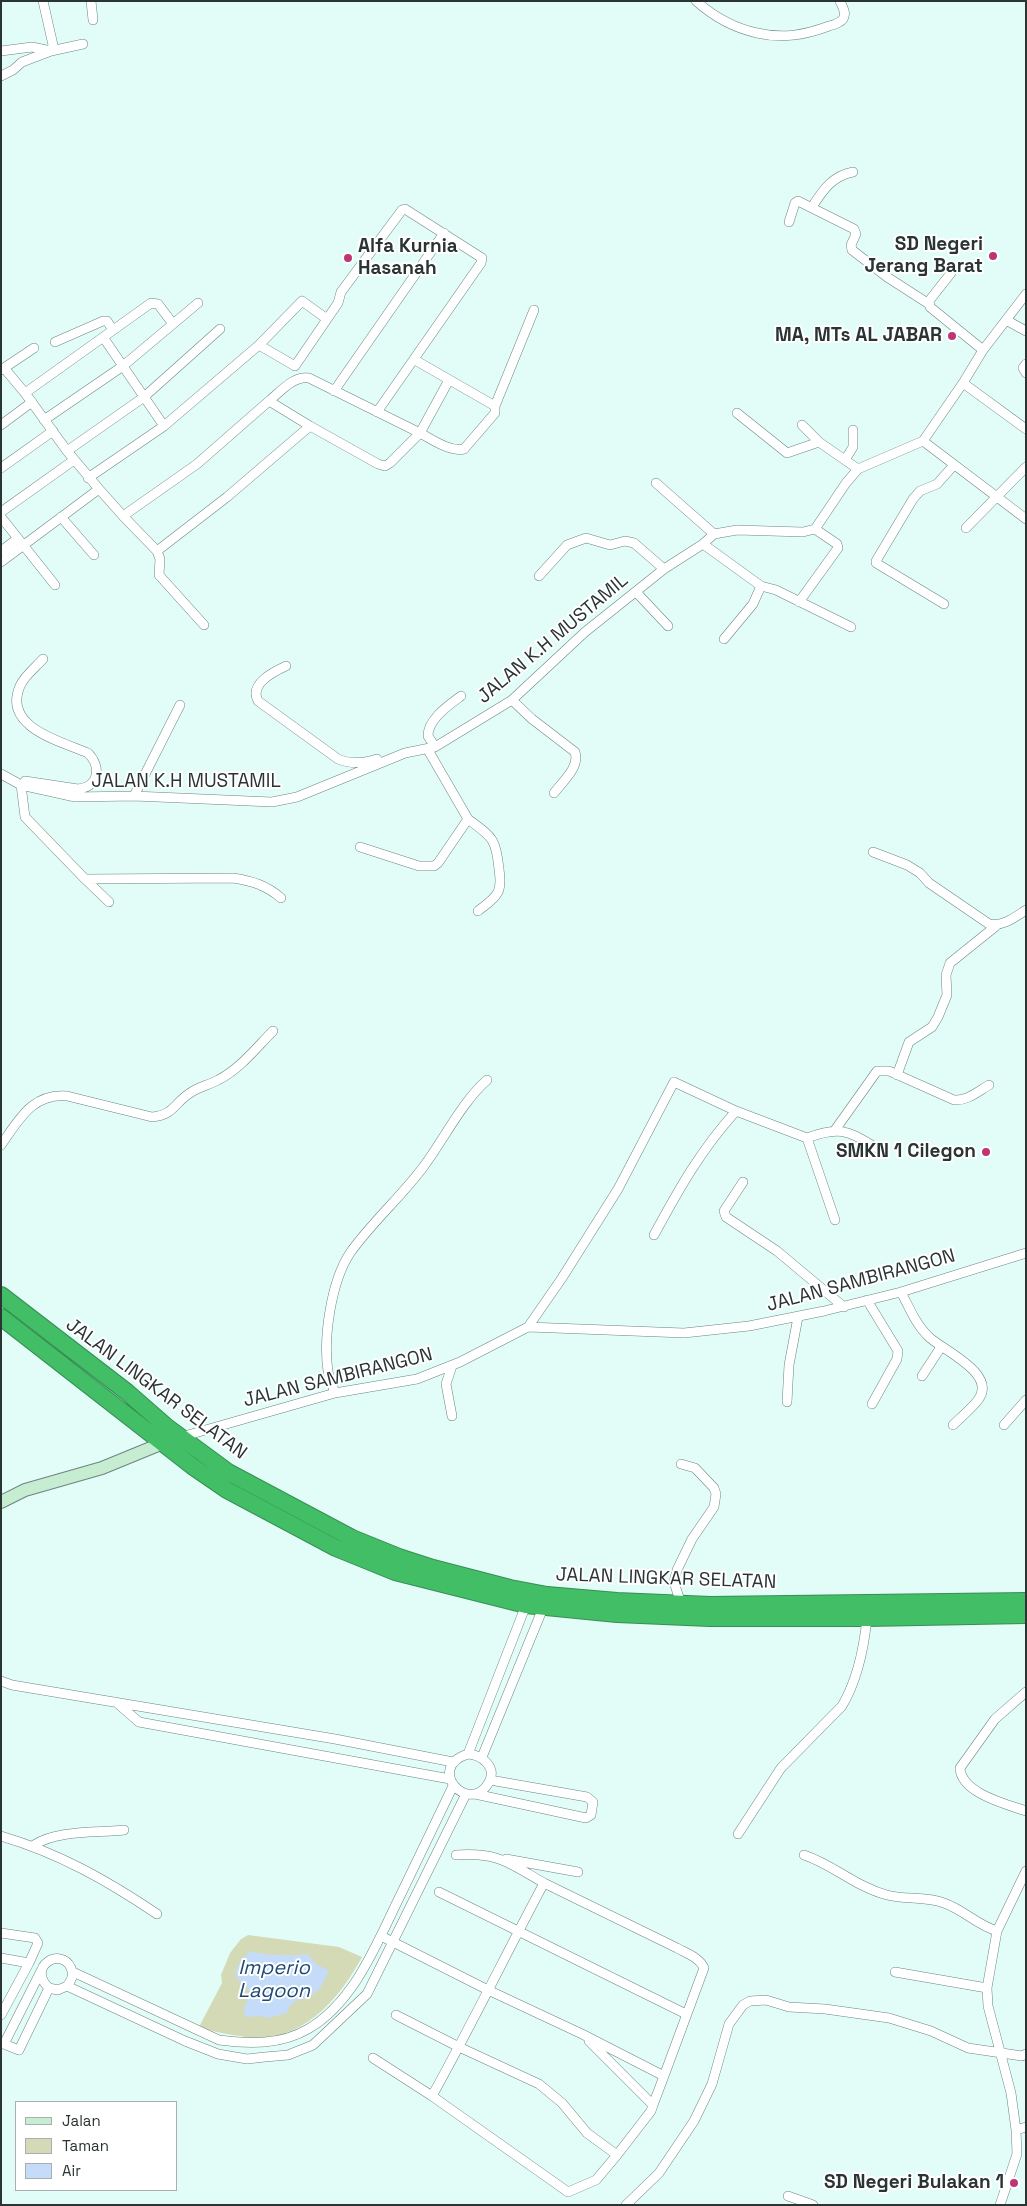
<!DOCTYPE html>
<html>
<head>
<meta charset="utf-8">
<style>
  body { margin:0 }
  #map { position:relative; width:1027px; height:2206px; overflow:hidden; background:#e2fdf8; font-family:"Space Grotesk",sans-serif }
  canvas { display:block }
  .frame { position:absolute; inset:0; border:2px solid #2a3433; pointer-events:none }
  .legend { position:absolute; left:15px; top:2101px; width:162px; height:90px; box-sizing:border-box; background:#fff; border:1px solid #aaaead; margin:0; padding:6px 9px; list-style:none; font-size:15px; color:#2a3433 }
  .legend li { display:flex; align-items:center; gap:10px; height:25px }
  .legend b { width:25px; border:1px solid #aaaead }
</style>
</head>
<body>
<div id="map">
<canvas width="1027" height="2206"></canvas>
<div class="frame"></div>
<ul class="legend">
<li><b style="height:6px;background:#c6ecd1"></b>Jalan</li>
<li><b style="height:14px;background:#d4dab5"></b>Taman</li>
<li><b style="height:14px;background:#c4dcf9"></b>Air</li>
</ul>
</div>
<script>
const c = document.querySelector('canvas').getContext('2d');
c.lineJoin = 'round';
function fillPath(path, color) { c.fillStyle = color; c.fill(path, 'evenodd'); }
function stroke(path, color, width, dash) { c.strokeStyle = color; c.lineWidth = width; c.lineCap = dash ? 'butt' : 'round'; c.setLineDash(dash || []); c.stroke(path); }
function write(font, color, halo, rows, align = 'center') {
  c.font = font + ' "Space Grotesk",sans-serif'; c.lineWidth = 4; c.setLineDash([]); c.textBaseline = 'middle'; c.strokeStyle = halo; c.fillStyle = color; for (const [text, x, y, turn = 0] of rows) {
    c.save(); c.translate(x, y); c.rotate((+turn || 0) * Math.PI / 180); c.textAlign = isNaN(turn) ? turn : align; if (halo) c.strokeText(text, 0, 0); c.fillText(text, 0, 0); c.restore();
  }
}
fillPath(new Path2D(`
  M248 1935 339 1947 362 1957C341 1996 308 2036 260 2038 251 2039 242 2036 233 2035 221 2033 210 2031 199 2027L222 1983 221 1975 230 1953 241 1939Z`), '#d4dab5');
fillPath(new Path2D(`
  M251 1951C264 1956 294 1956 308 1954L316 1964 329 1971C326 1977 321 1988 316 1992 305 2001 291 1997 287 2013L268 2018 262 2016 246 2017C240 2008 252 1998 248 1989 246 1983 239 1982 236 1977 235 1965 242 1958 251 1951Z`), '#c4dcf9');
const street = new Path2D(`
  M91 1 93 20
  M696 1C713 16 734 28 757 33 783 39 805 35 829 26 833 25 840 23 843 19 847 13 842 6 840 1
  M1 51 32 47 51 51 83 44
  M1 76 13 70 22 62 51 51 53 45 43 1
  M812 207C823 190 832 176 853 172
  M789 222 795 203 798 201 854 229 856 234 851 245 852 250 887 277 929 304
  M951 273 929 301 930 307 983 350
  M1006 320 1026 331
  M55 342 103 321H107L113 330
  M415 360 495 406V413L464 449C450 452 433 440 420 433L390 463 385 466 378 464 310 426 269 401C281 391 293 376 309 378L420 433 449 380
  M1026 364 1023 368 1026 373
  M295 366 338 303 341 292 402 210 405 209 482 258 481 263 377 412
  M295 366 259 345 302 301 327 319
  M4 368 34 348
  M1 370 4 368 25 393
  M963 383 1026 429
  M334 391 444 233
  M495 406 534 310
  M737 413 787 453 819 442 858 469
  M44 420 123 366 198 303
  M1 425 32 402
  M802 425 819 442
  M164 426 259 345
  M923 441 1026 519
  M67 451 144 397 220 329
  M845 460 853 447V430
  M1 468 53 431
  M88 478 164 426 103 337
  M656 483 714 534
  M99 489 67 451 25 393 151 303 158 304 173 324
  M1 512 74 460
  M123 516 157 551 160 559 159 575 204 625
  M1 517 55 585
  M61 517 94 555
  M966 528 1026 467
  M703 544 761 586 753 604 724 639
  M1 551 17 539
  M157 551 227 497 310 426
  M1 562 99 489 123 516 197 464 269 401
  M539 576 567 545 586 538 610 545 625 541 634 543 664 569
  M761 586 776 590 851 627
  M636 592 668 626
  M799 602 838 548 837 544 815 529
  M944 604 876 563V561L913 499 920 491 937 484 954 465
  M286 666C273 672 249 684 258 701L338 759C350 764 365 763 377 759
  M512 700 532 719 575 752C580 767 563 781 554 793
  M435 747 428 736C428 719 449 705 461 696
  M1 774 21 785 75 797 134 796 272 802 297 797 405 753 435 747 512 700 585 632 664 569 703 544 714 534 737 530 803 532 815 529 846 483 858 469 923 441 963 383 983 350 1026 294
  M25 781 78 789C100 787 101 766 88 753 60 741 2 727 20 686 24 676 36 667 43 659
  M21 785 25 817 85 879 233 878C252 881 266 885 281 898
  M134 796 180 705
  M468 819C492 837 496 838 499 869 500 876 501 886 498 892 494 900 484 906 478 911
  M360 847 419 866H434L438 863 468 819 428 750
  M873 852 907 865 920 873 929 883 989 924C1003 927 1015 917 1026 910
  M85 879 109 902
  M897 1075 909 1042 932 1027 938 1017 947 995 946 975 950 963 996 926
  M835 1130 877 1071H889L954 1100C967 1101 977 1092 989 1085
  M807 1138C844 1124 850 1133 882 1151
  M1 1145C19 1120 32 1093 67 1096L152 1117C174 1115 174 1103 190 1093 198 1087 209 1085 218 1080 240 1069 256 1048 273 1031
  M743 1182 724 1211 726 1217 777 1251 844 1307
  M654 1235C679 1189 700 1151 736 1111
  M901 1292C909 1307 916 1325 929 1337 944 1351 998 1374 978 1400 971 1409 961 1417 953 1425
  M867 1300 898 1351 897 1359 872 1404
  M528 1327 562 1278 618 1189 674 1082 736 1111 807 1138 835 1220
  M452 1366 446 1384 452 1416
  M922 1376 941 1347
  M335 1393C333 1386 329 1379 328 1371 323 1338 331 1282 350 1253 371 1223 402 1196 424 1166 444 1139 462 1102 487 1080
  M787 1402 789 1365 798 1317
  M1004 1425 1026 1400
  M181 1437 335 1393 417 1379 460 1362 528 1327 684 1333 749 1326 824 1311 901 1292 1026 1253
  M681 1464 695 1468 714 1488 716 1494 714 1507 692 1539 677 1570 674 1582 681 1604
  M1 1681 12 1685 335 1739 453 1762
  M1026 1692 995 1719 960 1768C961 1793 1006 1804 1026 1811
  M116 1702 139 1722 450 1779
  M468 1754C482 1755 497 1767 489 1782 470 1817 424 1768 468 1754L526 1605
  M482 1757 543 1608
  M475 1794 586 1818 591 1815 593 1802 587 1797 490 1780
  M738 1834 781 1768 842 1706C858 1679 864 1648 867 1618
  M1 1836C59 1853 108 1881 157 1914
  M34 1845C57 1830 96 1833 124 1830
  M456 1855C498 1852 509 1863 544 1883
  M804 1855C834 1865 856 1887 887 1895 905 1900 925 1896 944 1903 964 1910 977 1925 997 1931
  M506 1859 578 1872
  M439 1892 686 2014
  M1 1933 35 1938 38 1943 29 1963 1 2015
  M1 1958 29 1963
  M73 1972 219 2040C249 2044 281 2045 308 2029 356 2001 378 1940 402 1892 419 1857 436 1822 453 1786
  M895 1972 987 1988
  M67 1986C71 1981 74 1976 71 1968 61 1946 26 1967 49 1988L58 1990 67 1986 185 2041 218 2054 247 2059 265 2057 288 2055 313 2045 367 1994 466 1794
  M396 2015 459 2047 539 2084 562 2103 587 2133 617 2155 651 2111 653 2105
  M589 2041 653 2105 664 2076
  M1 2043 19 2050 49 1988
  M4 2044 41 1971
  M373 2058 432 2096C471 2026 506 1954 544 1883L677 1948C686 1953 700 1958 704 1968L664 2076 582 2034 488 1990 381 1936
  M432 2096 568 2192 596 2180 617 2155
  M1016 2130 1026 2127
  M788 2196 813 2205
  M626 2205 659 2173 694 2121 712 2084 729 2024 743 2005 750 2001 766 2000 789 2007 825 2009 889 2018 931 2031 968 2048 1022 2056 1026 2054
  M1000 2205 1017 2154 1016 2130 1011 2093 988 2006 987 1988 997 1931 1026 1871`);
const secondary = new Path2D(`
  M1 1502 25 1490 102 1468 163 1443`);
const highway = new Path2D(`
  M1 1295 127 1392 167 1427 228 1472 352 1538 399 1557 433 1568 510 1588 547 1595 617 1601 710 1605 1026 1601
  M1 1317 192 1466 227 1490 336 1548 395 1572 526 1605 617 1614 710 1618H867L1026 1615`);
stroke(street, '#6c8480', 10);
stroke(secondary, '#6c8480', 14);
stroke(highway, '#398e54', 18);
stroke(street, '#fff', 9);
stroke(secondary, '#c6ecd1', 12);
stroke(highway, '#41be66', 16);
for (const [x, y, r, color] of [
  [993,256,5,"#bd3574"],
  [348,258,5,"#bd3574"],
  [952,336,5,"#bd3574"],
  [986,1152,5,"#bd3574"],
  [1014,2183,5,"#bd3574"]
]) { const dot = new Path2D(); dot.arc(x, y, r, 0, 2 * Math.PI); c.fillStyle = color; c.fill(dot); stroke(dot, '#fff', 2); }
write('bold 19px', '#2a3433', '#fff', [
  ["SD Negeri",983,245],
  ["Jerang Barat",983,267],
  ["Alfa Kurnia",358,247,"left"],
  ["Hasanah",358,269,"left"],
  ["MA, MTs AL JABAR",942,336],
  ["SMKN 1 Cilegon",976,1152],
  ["SD Negeri Bulakan 1",1004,2183]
], 'right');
write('19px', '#2a3433', '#fff', [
  ["JALAN K.H MUSTAMIL",553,639,-40],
  ["JALAN K.H MUSTAMIL",186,782],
  ["JALAN SAMBIRANGON",861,1281,-15],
  ["JALAN SAMBIRANGON",338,1378,-14],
  ["JALAN LINGKAR SELATAN",156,1389,37],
  ["JALAN LINGKAR SELATAN",666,1579,2]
]);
write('italic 20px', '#204976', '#fff', [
  ["Imperio",274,1969],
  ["Lagoon",274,1992]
]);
</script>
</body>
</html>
